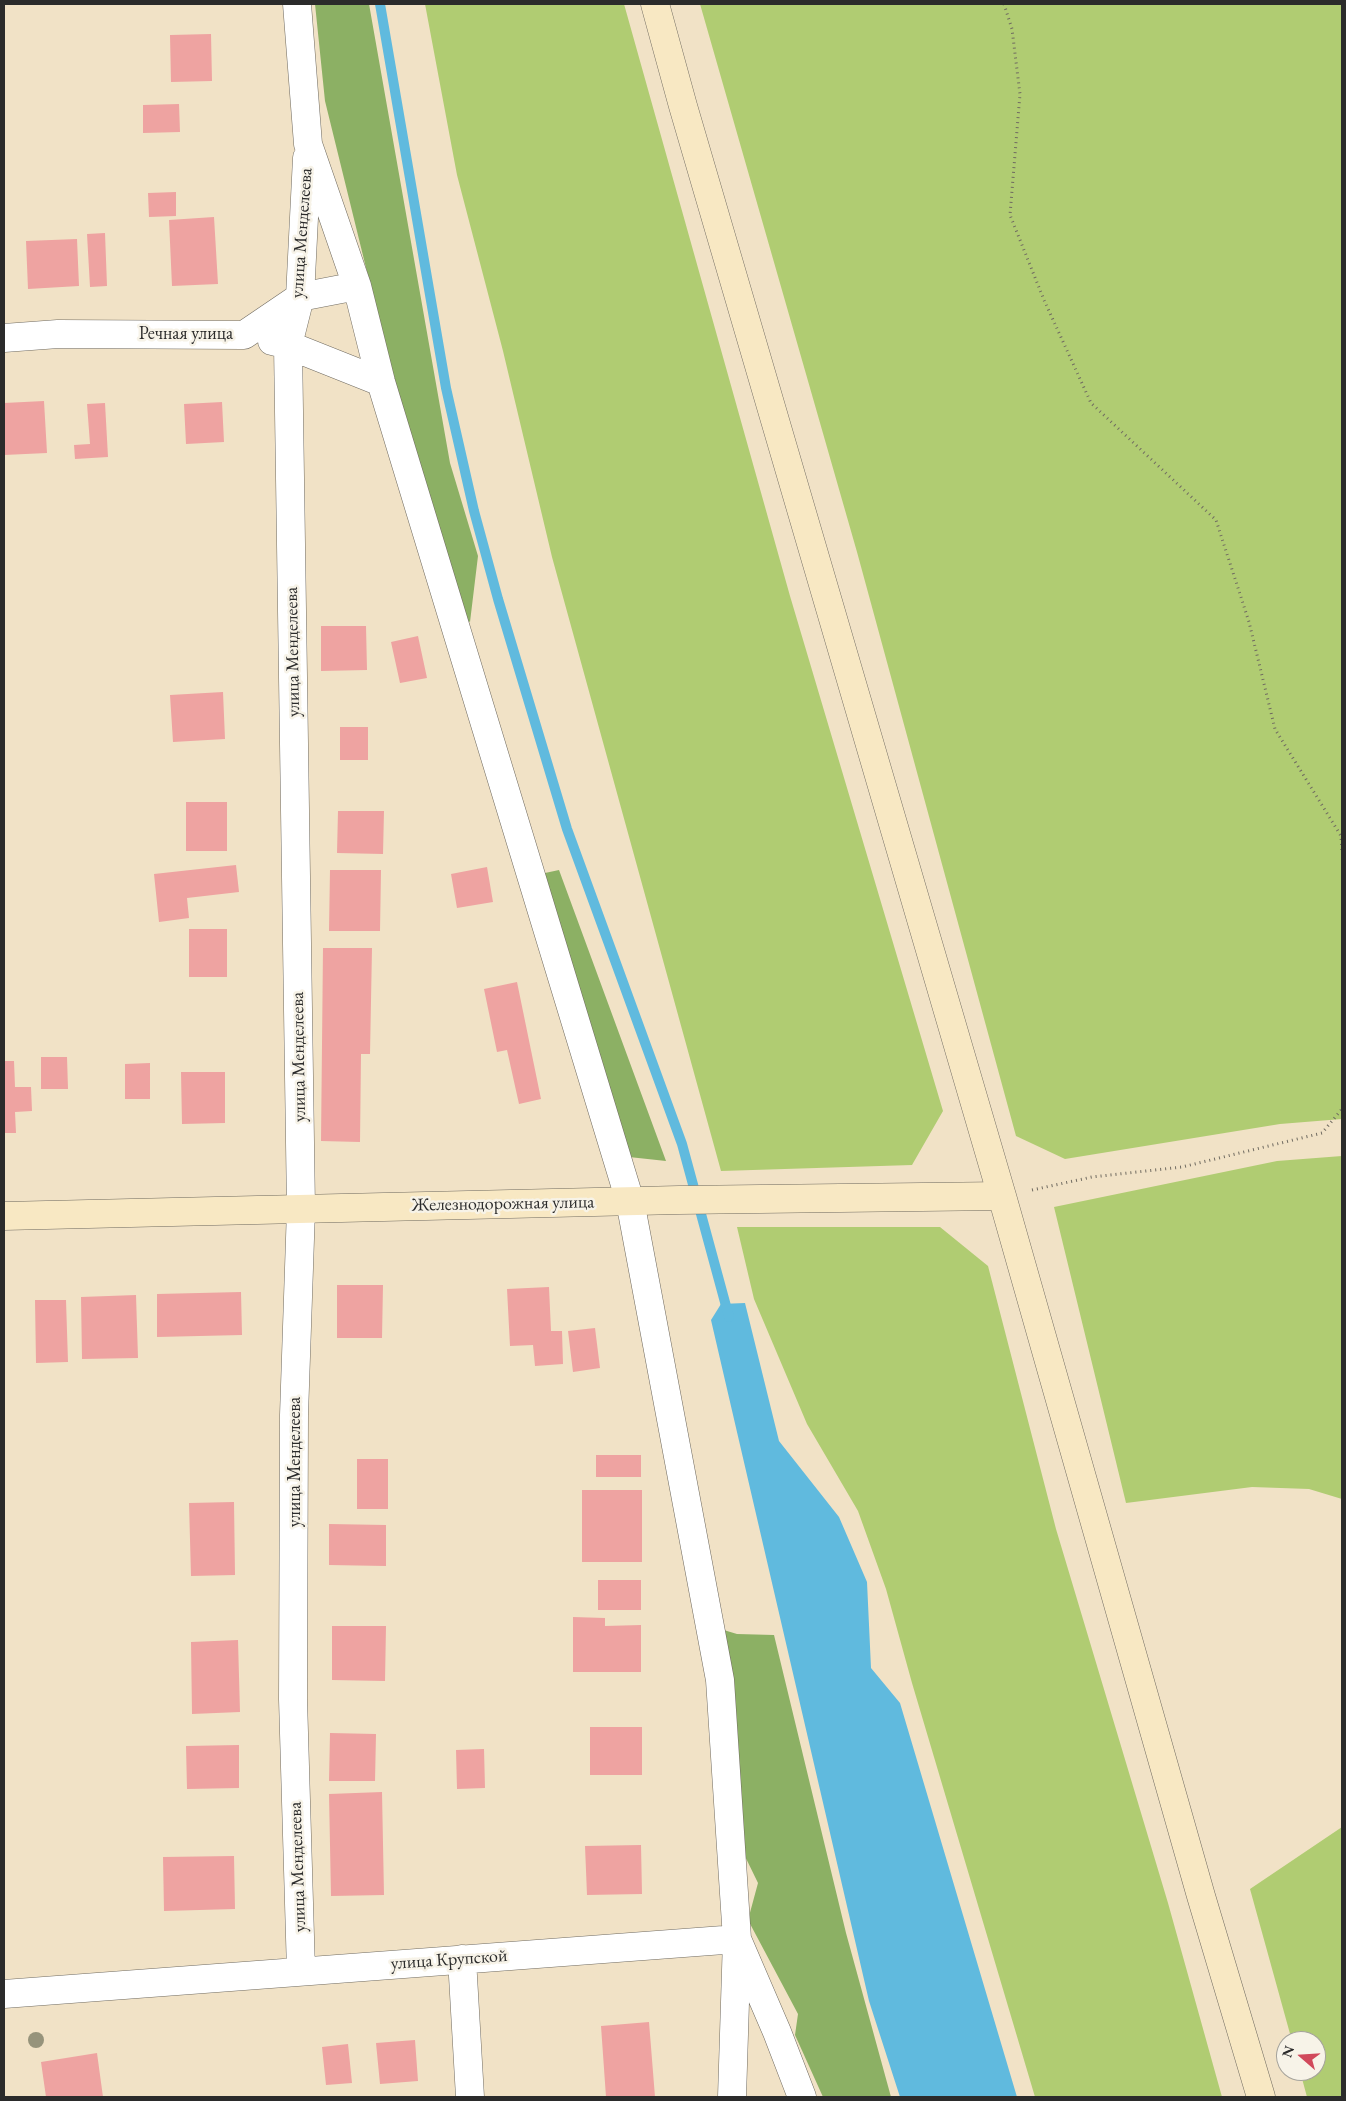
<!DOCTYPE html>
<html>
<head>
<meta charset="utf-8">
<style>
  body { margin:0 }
  #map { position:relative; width:1346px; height:2101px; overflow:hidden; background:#f1e2c6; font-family:"EB Garamond",serif }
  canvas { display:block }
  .frame { position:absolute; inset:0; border:5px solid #2b2b2b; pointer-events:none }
  .north { position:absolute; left:1276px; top:2031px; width:50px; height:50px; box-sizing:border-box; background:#f7f3e8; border:1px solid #a5a39c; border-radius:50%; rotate:289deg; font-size:14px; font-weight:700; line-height:20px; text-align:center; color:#2b2b2b }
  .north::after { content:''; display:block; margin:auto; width:18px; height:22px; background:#d1495b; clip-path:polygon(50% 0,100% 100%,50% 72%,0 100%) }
</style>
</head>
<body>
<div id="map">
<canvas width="1346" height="2101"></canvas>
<div class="frame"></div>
<div class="north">N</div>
</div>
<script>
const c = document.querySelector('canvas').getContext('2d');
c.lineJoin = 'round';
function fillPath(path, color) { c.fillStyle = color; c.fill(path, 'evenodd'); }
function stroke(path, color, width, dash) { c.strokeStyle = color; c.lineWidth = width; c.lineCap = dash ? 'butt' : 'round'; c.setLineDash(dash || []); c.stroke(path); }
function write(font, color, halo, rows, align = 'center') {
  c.font = font + ' "EB Garamond",serif'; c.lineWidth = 5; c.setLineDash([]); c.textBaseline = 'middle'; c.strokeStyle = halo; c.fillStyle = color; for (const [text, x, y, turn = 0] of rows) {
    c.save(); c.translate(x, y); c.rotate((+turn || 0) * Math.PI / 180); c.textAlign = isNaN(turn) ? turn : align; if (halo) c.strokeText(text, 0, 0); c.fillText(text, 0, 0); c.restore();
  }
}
fillPath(new Path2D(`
  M425 4H624L790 596 943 1111 912 1165 721 1171 552 557 503 351 457 175Z
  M700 4H1342V1119L1280 1124 1065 1159 1016 1136 857 552Z
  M1342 1156V1499L1309 1489 1252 1487 1126 1503 1054 1207 1277 1161Z
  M737 1227H940L988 1266 1056 1529 1168 1903 1222 2097H1035L912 1683 886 1589 858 1511 807 1424 754 1299Z
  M1342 1827V2097H1307L1300 2071H1316V2041H1292L1250 1889Z`), '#b0cc72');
fillPath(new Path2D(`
  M315 4H369L450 463 478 556 470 622 457 614 442 577 325 101Z
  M559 870 666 1161 629 1157 531 876Z
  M717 1628 737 1634 774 1635 846 1933 891 2097H823L795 2035 798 2014 748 1920 758 1883 739 1844Z`), '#8cb064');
fillPath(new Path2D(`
  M745 1303 779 1441 839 1517 867 1582 871 1668 900 1703 1017 2097H900L869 2001 711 1320 721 1304Z`), '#60bade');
stroke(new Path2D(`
  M380 4 446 388 474 511 498 599 567 829 682 1144 729 1317`), '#60bade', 10);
fillPath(new Path2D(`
  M211 34 212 81 171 82 170 35Z
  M179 104 180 132 143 133V105Z
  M176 192V216L149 217 148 193Z
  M214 217 218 284 172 286 169 220Z
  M105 233 107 286 90 287 87 234Z
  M77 239 79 286 28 289 26 241Z
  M44 401 47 453 4 455V403Z
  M222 402 224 442 186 444 184 404Z
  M105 403 108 457 75 459 74 445 90 444 87 404Z
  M321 626H366L367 670 321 671Z
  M418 636 427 678 400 683 391 642Z
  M223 692 225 739 173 742 170 695Z
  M340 727H368V760H340Z
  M186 802H227V851H186Z
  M338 811H384L383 854 337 853Z
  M236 865 239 892 187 898 189 918 159 922 154 874Z
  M487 867 493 902 457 908 451 874Z
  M330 870H381L380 931H329Z
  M189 929H227V977H189Z
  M323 948H372L370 1054H361L360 1142 321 1141Z
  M517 982 541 1099 519 1104 507 1050 497 1052 484 989Z
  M41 1057H67L68 1089H41Z
  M4 1061H14L15 1087H31L32 1111 15 1112 16 1133H4Z
  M150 1063V1099H125V1064Z
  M181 1072H225V1123L182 1124Z
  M337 1285H383L382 1338H337Z
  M549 1287 551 1331H562L563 1364 535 1366 533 1345 510 1346 507 1289Z
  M241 1292 242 1335 157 1337V1294Z
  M136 1295 138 1358 82 1359 81 1297Z
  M35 1300H66L68 1362 36 1363Z
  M595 1328 600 1368 573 1372 568 1331Z
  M596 1455H641V1477H596Z
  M357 1459H388V1509H357Z
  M582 1490H642V1562H582Z
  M234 1502 235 1575 191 1576 189 1503Z
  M329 1524 386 1525V1566L329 1565Z
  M598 1580H641V1610H598Z
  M573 1617 605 1618V1626L641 1625V1672H573Z
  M332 1626H386L385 1681 332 1680Z
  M238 1640 240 1712 192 1714 191 1642Z
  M590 1727H642V1775H590Z
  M330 1733 376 1734 375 1781H329Z
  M239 1745V1788L187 1789 186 1746Z
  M484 1749 485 1788 457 1789 456 1750Z
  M382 1792 384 1895 331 1896 329 1794Z
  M641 1845 642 1894 587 1895 585 1846Z
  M234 1856 235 1909 164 1911 163 1857Z
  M649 2022 655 2097H606L601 2026Z
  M415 2040 418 2081 380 2084 376 2043Z
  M348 2044 352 2083 326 2085 322 2047Z
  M97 2053 103 2097H46L41 2062Z`), '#eea3a1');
const street = new Path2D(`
  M297 4 308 144 357 286 381 382 630 1201 720 1680 737 1939 777 2032 802 2097
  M4 338 58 334 244 335 300 297 357 286
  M272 341 288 345 381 382
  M462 1959 470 2097
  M301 1971 293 1699 294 1415 301 1209 288 345 300 297 307 158
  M4 1994 737 1939 732 2097`);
const secondary = new Path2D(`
  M655 4 683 106 1002 1196 1201 1896 1261 2097
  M4 1216 679 1200 1002 1196`);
stroke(street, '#706b61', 29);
stroke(secondary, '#706b61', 29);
stroke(new Path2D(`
  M1004 4 1012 29 1020 94 1010 215 1044 300 1091 403 1216 520 1249 622 1275 729 1341 836 1342 853
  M1032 1190 1092 1177 1182 1167 1322 1133 1342 1109`), '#706b61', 3, [1, 4]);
stroke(street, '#fff', 28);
stroke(secondary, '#f8e8c3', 28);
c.fillStyle = '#96937b';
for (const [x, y] of [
  [36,2040]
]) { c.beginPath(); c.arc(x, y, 8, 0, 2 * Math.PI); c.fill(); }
write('18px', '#2b2b2b', '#f7f3e8', [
  ["улица Менделеева",302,233,-86],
  ["Речная улица",186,334],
  ["улица Менделеева",293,652,-91],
  ["улица Менделеева",299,1057,-91],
  ["Железнодорожная улица",503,1204,-1],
  ["улица Менделеева",295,1462,-90],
  ["улица Менделеева",298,1867,-92],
  ["улица Крупской",449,1960,-4]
]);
</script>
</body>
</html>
